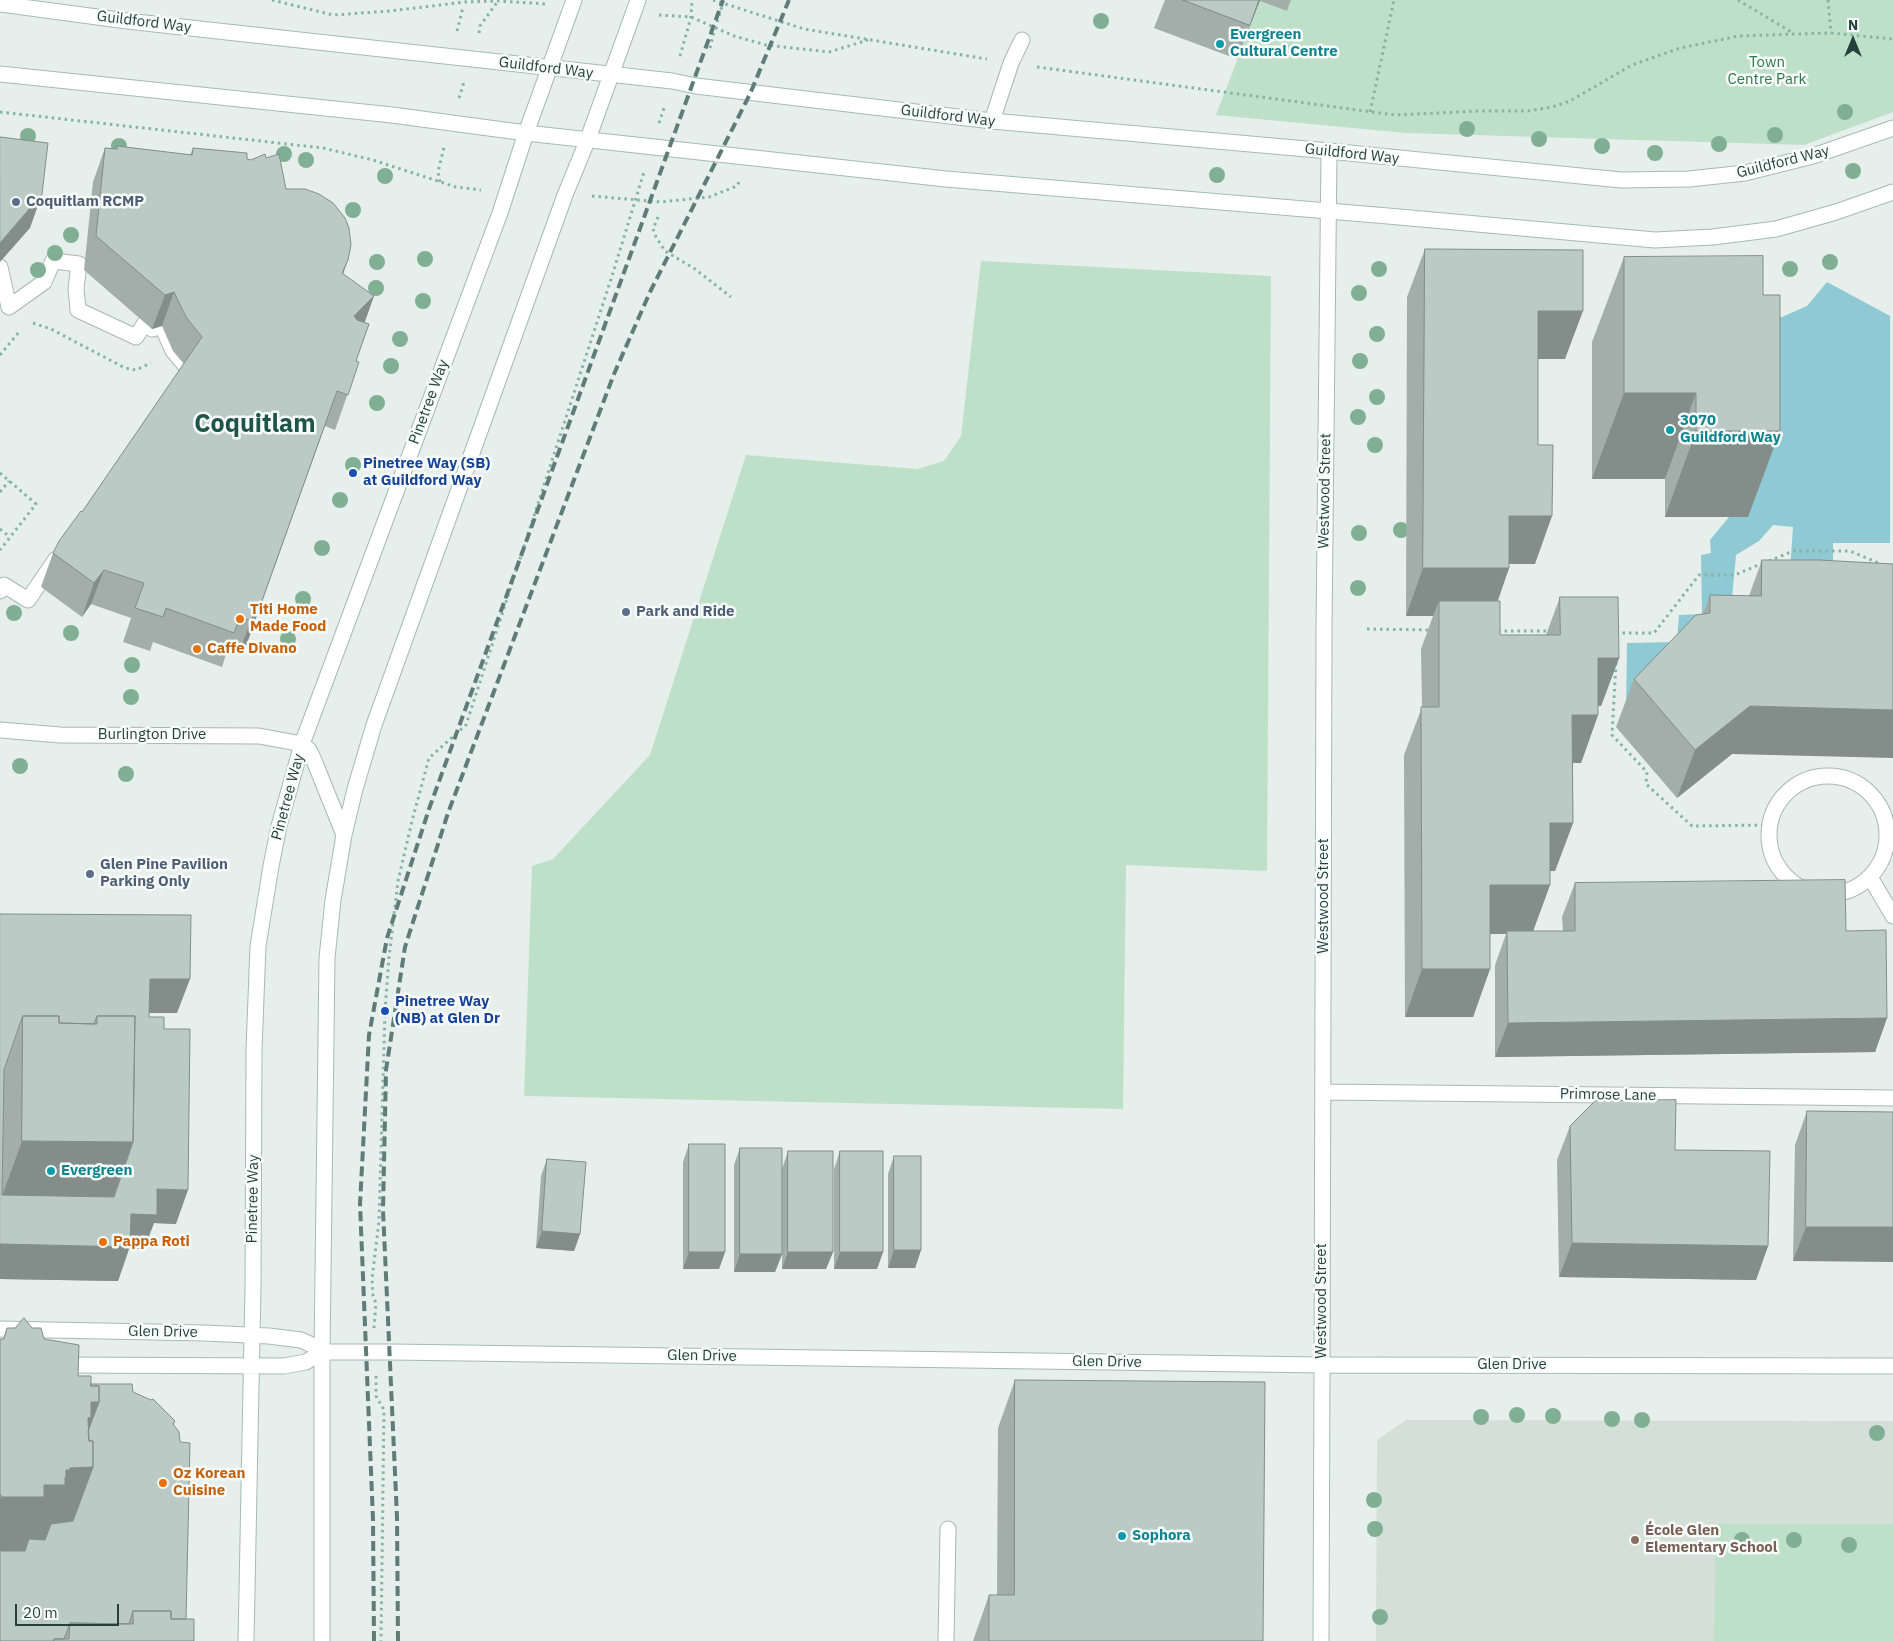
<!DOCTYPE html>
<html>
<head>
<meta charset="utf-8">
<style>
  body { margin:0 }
  #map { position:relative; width:1893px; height:1641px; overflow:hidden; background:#e6efeb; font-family:"IBM Plex Sans",sans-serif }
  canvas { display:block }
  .north { position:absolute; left:1828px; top:15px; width:50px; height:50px; -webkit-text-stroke:4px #f7fbf9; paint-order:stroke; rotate:0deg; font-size:14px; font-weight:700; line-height:20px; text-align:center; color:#24423a }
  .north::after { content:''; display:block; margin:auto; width:18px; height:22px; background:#24423a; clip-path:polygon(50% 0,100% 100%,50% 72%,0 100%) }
  .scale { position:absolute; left:15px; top:1604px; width:104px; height:22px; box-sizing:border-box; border:2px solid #24423a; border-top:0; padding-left:6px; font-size:15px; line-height:18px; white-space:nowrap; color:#24423a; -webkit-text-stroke:4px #f7fbf9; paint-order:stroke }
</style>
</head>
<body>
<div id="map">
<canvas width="1893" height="1641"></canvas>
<div class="north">N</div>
<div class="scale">20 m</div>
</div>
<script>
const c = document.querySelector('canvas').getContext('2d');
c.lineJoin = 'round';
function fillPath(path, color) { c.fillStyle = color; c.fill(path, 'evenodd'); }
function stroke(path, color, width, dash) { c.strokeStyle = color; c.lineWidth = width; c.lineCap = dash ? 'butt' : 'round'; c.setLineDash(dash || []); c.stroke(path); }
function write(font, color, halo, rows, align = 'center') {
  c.font = font + ' "IBM Plex Sans",sans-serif'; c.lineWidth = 5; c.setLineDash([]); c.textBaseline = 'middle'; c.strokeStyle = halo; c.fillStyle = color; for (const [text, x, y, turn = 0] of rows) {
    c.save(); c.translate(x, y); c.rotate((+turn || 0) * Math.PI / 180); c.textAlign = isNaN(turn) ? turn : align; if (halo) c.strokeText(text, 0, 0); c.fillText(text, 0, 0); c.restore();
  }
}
fillPath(new Path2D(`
  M1406 1420 1893 1421V1641H1376L1377 1440Z`), '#d4dfda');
fillPath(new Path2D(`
  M1291 0H1893V112L1804 145 1406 133 1216 115 1260 1 1287 11Z
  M981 261 1271 276 1267 871 1126 865 1123 1109 524 1096 532 866 553 859 650 755 746 455 917 469 944 461 961 436Z
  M1716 1524H1893V1641H1714Z`), '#bfe0c8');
fillPath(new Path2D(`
  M1827 282 1890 316V543H1833V588L1626 717 1627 643 1677 642 1679 615 1702 614 1701 555 1711 553 1710 540 1729 517 1732 317H1782L1807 306ZM1773 525 1793 527 1788 600 1732 599 1736 555 1759 541Z`), '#8ec9d4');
const lane = new Path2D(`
  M992 121 1011 63 1022 40
  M1769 835a59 59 0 1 1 118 0a59 59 0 1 1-118 0Z
  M1870 877 1893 916
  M946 1641 948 1529`);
const street = new Path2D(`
  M0 267 9 307 44 282 53 261 79 264 76 289 78 310 136 337 145 323 152 329 162 326 173 351 190 371 184 378
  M0 591 4 585 28 600 56 559
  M0 730 60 735 259 736 302 744
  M1323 1092 1893 1098
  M1322 1365 1324 628 1329 151`);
const secondary = new Path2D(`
  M0 4 127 21 672 81 696 86 992 121 1329 151 1621 180 1689 179 1745 173 1813 156 1893 128
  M0 74 392 115 526 133 946 179 1388 216 1655 240 1713 237 1776 229 1836 212 1893 192
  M302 744 309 750 313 758 344 835
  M0 1329 204 1333 269 1336 301 1340 314 1346 322 1352
  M58 1365 284 1366 306 1362 322 1352H391L1322 1365 1893 1366
  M246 1641 253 1286 254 1050 258 946 271 866 279 826 302 744 500 213 526 133 574 0
  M322 1641V1352L327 958 333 900 344 835 355 789 374 725 565 195 588 139 638 0
  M1321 1641 1322 1365`);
stroke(lane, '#a8b8b2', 17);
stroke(street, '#a8b8b2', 17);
stroke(secondary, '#a4bbb3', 17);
stroke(new Path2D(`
  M272 0 333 15 390 11 465 2 498 1 546 4
  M713 0 804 29 987 59
  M1738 0 1793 33
  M1828 0 1831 33
  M659 15 691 17 734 36 766 45 829 52 868 40
  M717 22 723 3
  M457 31 463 7
  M479 33 480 26 498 1
  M710 48 714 32
  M680 56 691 17 692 0
  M1037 67 1395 115 1479 111H1528L1552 107 1570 101 1632 65 1680 48 1739 36 1795 34 1831 33 1893 39
  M459 98 464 82
  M0 112 323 148 373 160 456 187 481 190
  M1370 112 1394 0
  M659 123 665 105
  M440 182 438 172 444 147
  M592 196 661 202 709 197 737 186 739 182
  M658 217 653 229 656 237 665 251 695 269 731 297
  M33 323 51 329 125 368 136 370 151 363
  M0 355 19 332
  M0 473 36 504 0 550
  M0 492 9 481
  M0 529 10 537
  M1769 561 1793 551H1850L1881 564
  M1367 629 1432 630
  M1498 631H1549
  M1616 633H1654L1699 575H1735L1763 563
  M1616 663 1612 735 1647 772 1646 784 1692 826 1771 825
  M374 1328 376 1303 373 1296 372 1279 379 1221 385 1011 389 957 398 881 412 821 429 758 466 725 612 276 644 172
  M376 1376V1396L384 1410 381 1641`), '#86b3a5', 3, [2.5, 4]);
stroke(lane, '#fff', 15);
stroke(street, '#fff', 15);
stroke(secondary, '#fff', 15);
stroke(new Path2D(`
  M374 1641 373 1520 360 1204 369 1035 387 938 429 809 723 0
  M398 1641 397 1517 383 1210 386 1070 405 947 448 813 614 374 650 292 750 94 789 0`), '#5f7d75', 4, [10, 5]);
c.fillStyle = '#80af93';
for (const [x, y] of [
  [1101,21],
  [1845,112],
  [1467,129],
  [1775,135],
  [28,136],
  [1539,139],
  [1719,144],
  [119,146],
  [1602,146],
  [1655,153],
  [284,154],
  [306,160],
  [1853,171],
  [1217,175],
  [385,176],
  [353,210],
  [71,235],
  [55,253],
  [425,259],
  [377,262],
  [1830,262],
  [1379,269],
  [1790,269],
  [38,270],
  [376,288],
  [1359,293],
  [423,301],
  [1377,334],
  [400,339],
  [1360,361],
  [391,366],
  [1377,397],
  [377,403],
  [1358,417],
  [1375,445],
  [353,465],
  [340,500],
  [1401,530],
  [1359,533],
  [322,548],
  [1358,588],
  [303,599],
  [14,613],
  [71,633],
  [288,639],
  [132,665],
  [131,697],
  [20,766],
  [126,774],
  [1517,1415],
  [1553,1416],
  [1481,1417],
  [1612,1419],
  [1642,1420],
  [1877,1433],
  [1374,1500],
  [1375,1529],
  [1742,1540],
  [1794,1540],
  [1849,1545],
  [1380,1617]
]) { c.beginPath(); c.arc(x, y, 8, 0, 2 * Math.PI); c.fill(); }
fillPath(new Path2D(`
  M1165 0H1291L1287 11 1260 1 1237 59 1154 28Z
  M117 146 190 155 193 148 251 160 266 158 343 274 364 322 369 324 356 361 359 362 335 430 325 426 246 646 241 647 239 655 227 651 222 667 153 642 150 651 123 642 131 618 91 604 82 617 41 587 53 553 82 512 184 364 173 351 162 326 152 329 84 270 93 182 105 148 116 149Z
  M1425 249 1565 359H1538L1535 564H1509V568L1498 601 1500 635H1546L1560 597 1619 658 1601 706H1598V715L1581 763H1573V823L1555 871H1550V885L1533 931H1563L1562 917 1575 883 1846 931 1887 1018 1875 1052 1495 1057V965L1506 934H1490V969L1473 1017H1405L1404 755 1422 707 1421 649 1433 616H1406L1407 297Z
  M1624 257 1763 295 1748 517H1665V479H1592V342Z
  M1762 560H1819L1732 754 1677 798 1616 727 1634 679 1703 614 1710 595 1749 596Z
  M0 914 177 1013H149V1017L164 1029 176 1224 154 1223 144 1249H129L118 1281 0 1279Z
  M1807 1111 1893 1112 1793 1261 1795 1145Z
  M1570 1126 1675 1150 1768 1246 1756 1280 1559 1277 1557 1160Z
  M689 1144 725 1252 719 1269H683V1162Z
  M740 1148 782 1169 788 1151 833 1252 826 1269H782V1254L775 1272H734V1165Z
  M840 1151 883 1252 877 1269H834V1169Z
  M894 1156 921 1250 915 1268H888V1174Z
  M547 1159 580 1234 574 1251 536 1248 541 1176Z
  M7 1328H32L44 1339 78 1376 91 1384 133 1392 175 1421 174 1424 186 1619 194 1641H0V1339H3Z
  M1015 1380 1263 1641 997 1595 998 1428Z
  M989 1595V1641H973Z`), '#a1aea9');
fillPath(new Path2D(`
  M1259 0H1260L1237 59 1250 25Z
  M42 194 30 228 0 262V243Z
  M348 260 336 294 342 273Z
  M174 292 162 326 152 329 165 295Z
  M374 296 362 330 354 316Z
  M1538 311H1583L1565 359H1521Z
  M1624 393H1696L1665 479H1592Z
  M1696 431H1780L1748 517H1665Z
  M1509 516H1552L1535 564H1492Z
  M1423 568H1509L1492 616 1439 601 1433 616H1406Z
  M104 570 91 604 82 617 94 583Z
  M258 612 246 646 241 647 254 613Z
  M1598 658H1619L1601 706H1580Z
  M1750 706 1893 710V758L1732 754 1677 798 1695 750Z
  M1572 715H1598L1581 763H1555Z
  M1550 823H1573L1555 871H1532Z
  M1490 885H1550L1532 934 1507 931 1506 934H1472Z
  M1422 969H1490L1473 1017H1405Z
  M150 979H190L177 1013H137Z
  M1887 1018 1875 1052 1495 1057 1508 1023Z
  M22 1141 133 1142 101 1231 0 1202Z
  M157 1189 188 1190 176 1224 154 1223 144 1249H129L118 1281 0 1279V1244L131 1214Z
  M1806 1227H1893V1262L1793 1261Z
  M542 1231 580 1234 574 1251 536 1248Z
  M1572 1243 1768 1246 1756 1280 1559 1277Z
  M894 1250H921L915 1268H888Z
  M689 1252H725L719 1269H683Z
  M788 1252H833L826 1269H782Z
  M840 1252H883L877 1269H834Z
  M740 1254H782L775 1272H734Z
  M91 1402H99L93 1467 61 1555 0 1585V1500L1 1497 44 1485Z`), '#838d89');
const building = new Path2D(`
  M1183 0H1259L1250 25Z
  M0 137 48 143 42 194 0 243Z
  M117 146 192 155 193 148 247 153V159L251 160 265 154 266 158 279 154 286 189H305L319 194 333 203 345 218 349 228 351 245 348 260 342 273 374 296 354 316 357 320 369 324 356 361 359 362 348 395 337 391 258 612 254 613 251 621 240 617 234 633 166 608 163 617 135 608 144 583 104 570 94 583 53 553 59 541 81 511 82 512 202 337 186 317 174 292 165 295 96 236 105 148 117 149Z
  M1425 249 1583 250V311H1538V445H1553L1552 516H1509V568H1423Z
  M1763 256V295H1780V431H1696V393H1624V257Z
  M1762 560H1819L1893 564V710L1750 706 1695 750 1634 679 1696 615 1710 613V595L1761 596Z
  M1560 597H1618L1619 658H1598V715H1572L1573 823H1550V885H1490V969H1422L1421 707H1439V601H1500V635H1560Z
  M1845 880 1846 931 1886 930 1887 1018 1508 1023 1507 931H1575V883Z
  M0 914 191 915 190 979H150L149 1017H164V1029H190L188 1190 157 1189V1215L131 1214 130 1247 0 1244ZM23 1016H59V1023L94 1024 97 1016H135L133 1142 114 1197 2 1195 4 1070Z
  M23 1016H59V1023L97 1024V1016H135L133 1142 22 1141Z
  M1676 1100 1675 1150 1770 1151 1768 1246 1572 1243 1570 1126 1595 1101Z
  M1807 1111 1893 1112V1227H1806Z
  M689 1144H725V1252H689Z
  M740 1148H782V1254H740Z
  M788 1151H833V1252H788Z
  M840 1151H883V1252H840Z
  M894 1156H921V1250H894Z
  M547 1159 586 1162 580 1234 542 1231Z
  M24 1318 32 1328H41L44 1339 79 1345 78 1376H91V1386H99V1402H91V1417L88 1418 89 1441H93V1467L70 1468V1470H66V1477H65V1485H44V1497H1V1495H0V1339H4L7 1328H15Z
  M1015 1380 1265 1382 1263 1641H989V1595H1014Z
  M91 1384H132L133 1392 151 1400 153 1399 175 1421 173 1424 179 1432 180 1442 190 1443 186 1619H171V1611H133L129 1624 70 1623 64 1639H54L53 1641H0V1551H25L29 1539 45 1540 51 1524 73 1521 93 1467V1441H89L88 1431 99 1402V1386H91Z
  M133 1611H171V1619H194V1641H54V1639H69L70 1623 133 1624Z`);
fillPath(building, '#bbcac4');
stroke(building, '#838d89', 1);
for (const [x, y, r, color] of [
  [1220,44,5,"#0f9aa8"],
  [16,202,5,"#5c6f8a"],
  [1670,430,5,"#0f9aa8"],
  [353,473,5,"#1a4fb4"],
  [626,612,5,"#5c6f8a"],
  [240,619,5,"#e8710a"],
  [197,649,5,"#e8710a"],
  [90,874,5,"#5c6f8a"],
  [385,1011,5,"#1a4fb4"],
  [51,1171,5,"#0f9aa8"],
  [103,1242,5,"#e8710a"],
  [163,1483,5,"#e8710a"],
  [1122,1536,5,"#0f9aa8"],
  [1635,1540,5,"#8d6e63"]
]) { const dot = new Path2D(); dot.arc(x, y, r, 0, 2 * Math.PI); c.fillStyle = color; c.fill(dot); stroke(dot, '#f7fbf9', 2); }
write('15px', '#24423a', '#f7fbf9', [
  ["Guildford Way",144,22,7],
  ["Guildford Way",546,68,7],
  ["Guildford Way",948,116,7],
  ["Guildford Way",1352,154,6],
  ["Guildford Way",1783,162,-14],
  ["Pinetree Way",429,402,-70],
  ["Westwood Street",1325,491,-89],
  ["Burlington Drive",152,735],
  ["Pinetree Way",288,797,-75],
  ["Westwood Street",1324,896,-90],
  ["Primrose Lane",1608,1095,1],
  ["Pinetree Way",253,1199,-89],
  ["Westwood Street",1322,1301,-90],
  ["Glen Drive",163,1332,1],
  ["Glen Drive",702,1356,1],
  ["Glen Drive",1107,1362,1],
  ["Glen Drive",1512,1365]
]);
write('bold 15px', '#0d838f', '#f7fbf9', [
  ["Evergreen",1230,35],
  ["Cultural Centre",1230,52],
  ["3070",1680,421],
  ["Guildford Way",1680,438],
  ["Evergreen",61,1171],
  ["Sophora",1132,1536]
], 'left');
write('15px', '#2d7a4b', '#f7fbf9', [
  ["Town",1767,63],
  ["Centre Park",1767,80]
]);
write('bold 15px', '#4e5e75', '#f7fbf9', [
  ["Coquitlam RCMP",26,202],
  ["Park and Ride",636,612],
  ["Glen Pine Pavilion",100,865],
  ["Parking Only",100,882]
], 'left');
write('bold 15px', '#164399', '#f7fbf9', [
  ["Pinetree Way (SB)",363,464],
  ["at Guildford Way",363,481],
  ["Pinetree Way",395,1002],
  ["(NB) at Glen Dr",395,1019]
], 'left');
write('bold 15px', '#c56008', '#f7fbf9', [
  ["Titi Home",250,610],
  ["Made Food",250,627],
  ["Caffe Divano",207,649],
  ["Pappa Roti",113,1242],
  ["Oz Korean",173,1474],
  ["Cuisine",173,1491]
], 'left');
write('bold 15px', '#785e54', '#f7fbf9', [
  ["École Glen",1645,1531],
  ["Elementary School",1645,1548]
], 'left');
write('bold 25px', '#1f5548', '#f7fbf9', [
  ["Coquitlam",255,425]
]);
</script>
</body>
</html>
